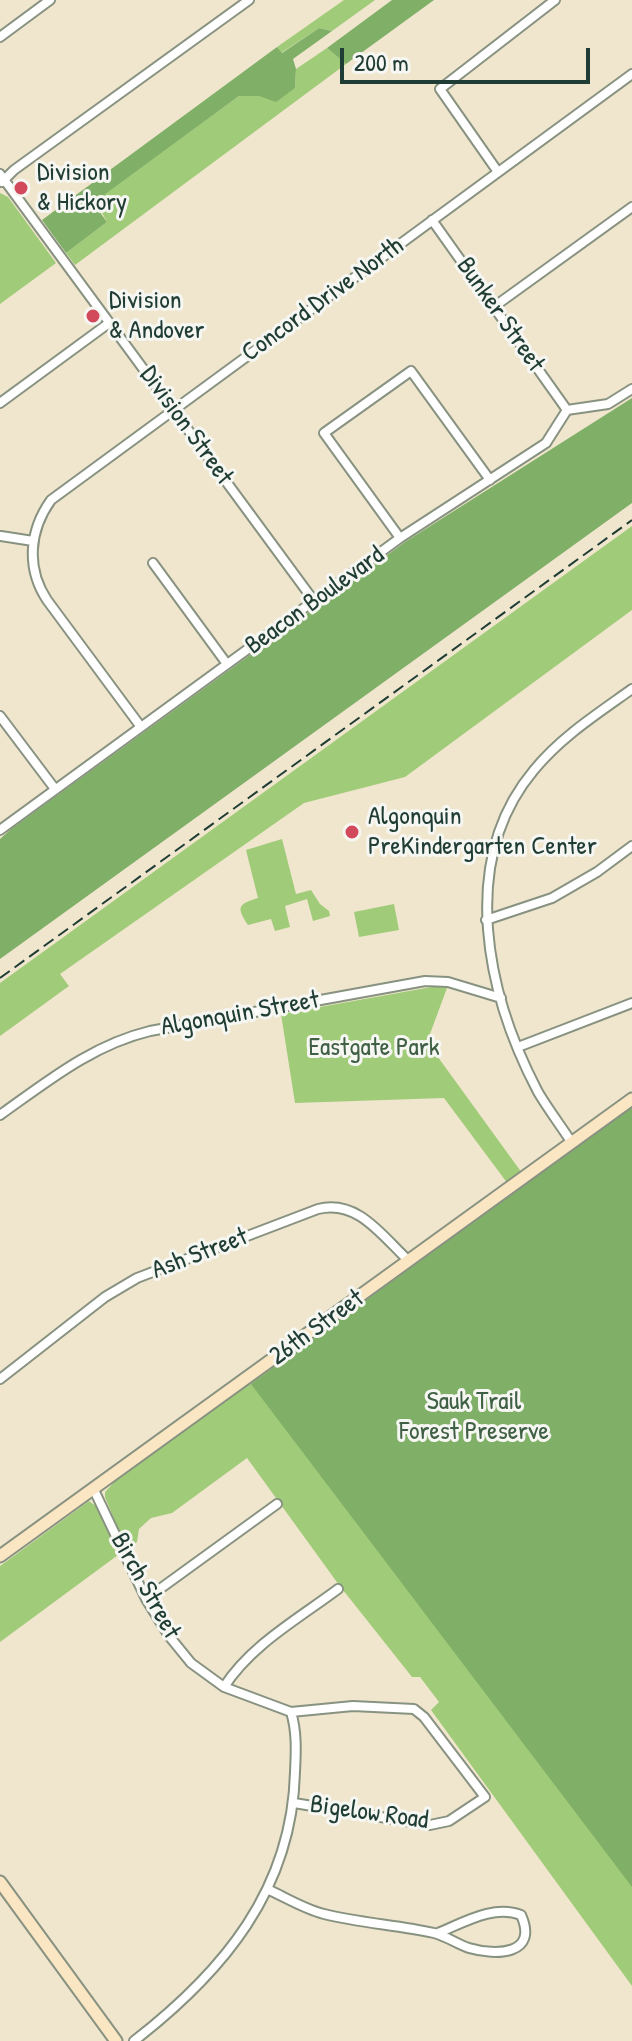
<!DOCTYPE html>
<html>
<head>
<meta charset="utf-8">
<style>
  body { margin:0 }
  #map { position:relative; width:632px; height:2041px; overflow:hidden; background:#f0e6ce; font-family:"Patrick Hand",sans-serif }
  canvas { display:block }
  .scale { position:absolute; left:340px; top:48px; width:250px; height:36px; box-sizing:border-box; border:4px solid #1f3d34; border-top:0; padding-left:10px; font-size:24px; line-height:28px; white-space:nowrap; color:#1f3d34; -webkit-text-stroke:6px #f6f6f2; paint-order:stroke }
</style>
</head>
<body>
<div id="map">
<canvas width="632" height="2041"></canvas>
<div class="scale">200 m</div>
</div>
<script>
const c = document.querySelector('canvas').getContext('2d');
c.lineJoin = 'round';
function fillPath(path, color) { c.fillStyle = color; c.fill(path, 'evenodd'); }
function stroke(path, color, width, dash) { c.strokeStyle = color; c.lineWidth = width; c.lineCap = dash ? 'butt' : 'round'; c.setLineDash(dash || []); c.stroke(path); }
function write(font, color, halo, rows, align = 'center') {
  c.font = font + ' "Patrick Hand",sans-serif'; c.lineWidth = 6; c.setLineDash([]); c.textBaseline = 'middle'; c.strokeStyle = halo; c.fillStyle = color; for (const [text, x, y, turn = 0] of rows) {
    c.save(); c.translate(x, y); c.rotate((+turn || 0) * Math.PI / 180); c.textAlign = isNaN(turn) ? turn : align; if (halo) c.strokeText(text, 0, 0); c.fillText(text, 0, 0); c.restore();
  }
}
fillPath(new Path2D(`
  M344 0H375L332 31 319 28 281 53 277 47Z
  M327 48 346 64 75 265 66 253 107 222 101 211 92 203 239 96H259L295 88 296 69Z
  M0 193 8 197 56 263 0 304Z
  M632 526V610L405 777 304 803 60 974 69 986 0 1036V983Z
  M282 839 296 894 311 890 320 904 329 911 330 916 313 921 307 899 285 906 290 927 275 931 271 919 248 925C236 907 238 904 258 898L246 850Z
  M394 904 399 930 359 937 354 912Z
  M437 986 447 988 427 1042 522 1173 508 1184 444 1098 295 1103 281 1014Z
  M632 1107V1986L431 1710 439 1702 420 1677H412L339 1585 247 1458 172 1513 151 1518 139 1529 137 1542 127 1550 105 1497V1492L115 1481Z
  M89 1501 97 1507 118 1555 0 1642V1566Z`), '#a0cb78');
fillPath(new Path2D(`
  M392 0H434L346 64 327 48Z
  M319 28 332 31 293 59 296 69 295 88 276 102 259 96H239L93 203 107 222 66 253 42 220 277 47 282 53Z
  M632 398V503L0 959V839L11 829 405 542Z
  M632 1107V1887L251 1384Z`), '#80af68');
const street = new Path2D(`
  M0 37 50 0
  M498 172 440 89 555 0
  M0 174 314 601
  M2 182 14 170 249 0
  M432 220 567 410
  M495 306 632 207
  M0 403 109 323
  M1 536 33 541
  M400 538 324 433 411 371 490 480
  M153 563 227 664
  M0 716 55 789
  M141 727 47 600C26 568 29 531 51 500L632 74
  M0 830 400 538 546 443 567 410 608 404 632 389
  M486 920 552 898 597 872 632 846
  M518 1047 632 1003
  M0 1115C48 1081 92 1045 150 1031L425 981 448 982 501 998
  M572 1143C561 1126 548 1109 538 1092 487 995 457 862 534 770 561 737 597 714 632 689
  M0 1379 105 1297 137 1278 318 1209C358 1199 382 1236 409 1261
  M94 1490 146 1599 169 1636 191 1663 224 1687 291 1712 353 1706 414 1709 424 1717 485 1797 449 1821 430 1825 294 1803
  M146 1599 277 1504
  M224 1687C251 1645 298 1619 338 1589
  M267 1889C285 1897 304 1909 324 1914 360 1923 398 1925 434 1933 446 1936 457 1944 469 1948 496 1956 539 1955 521 1915 494 1904 463 1923 438 1933
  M134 2041C223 1972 292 1890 295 1772 296 1751 297 1732 291 1712`);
const secondary = new Path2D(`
  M0 1556 632 1099
  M0 1882 116 2041`);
stroke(street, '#889281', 12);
stroke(secondary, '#889281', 15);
stroke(street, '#fff', 8);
stroke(secondary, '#fbe6c4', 11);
stroke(new Path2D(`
  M0 978 632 520`), '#1f3d34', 2, [12, 6]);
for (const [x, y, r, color] of [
  [21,188,8,"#d1495b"],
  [93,316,8,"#d1495b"],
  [352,832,8,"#d1495b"]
]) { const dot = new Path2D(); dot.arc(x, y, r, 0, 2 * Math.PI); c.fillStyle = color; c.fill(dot); stroke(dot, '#f6f6f2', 3); }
write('26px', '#1f3d34', '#f6f6f2', [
  ["Division",37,173],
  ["& Hickory",37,203],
  ["Division",109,301],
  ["& Andover",109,331],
  ["Algonquin",368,817],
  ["PreKindergarten Center",368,847]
], 'left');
write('26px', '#1f3d34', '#f6f6f2', [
  ["Concord Drive North",323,300,-36],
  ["Bunker Street",500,315,55],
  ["Division Street",186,426,54],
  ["Beacon Boulevard",315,601,-36],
  ["Algonquin Street",240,1014,-10],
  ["Ash Street",200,1254,-21],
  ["26th Street",317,1328,-36],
  ["Birch Street",145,1586,61],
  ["Bigelow Road",369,1813,8]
]);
write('26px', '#3f6045', '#f6f6f2', [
  ["Eastgate Park",374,1048],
  ["Sauk Trail",474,1402],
  ["Forest Preserve",474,1432]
]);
</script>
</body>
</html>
